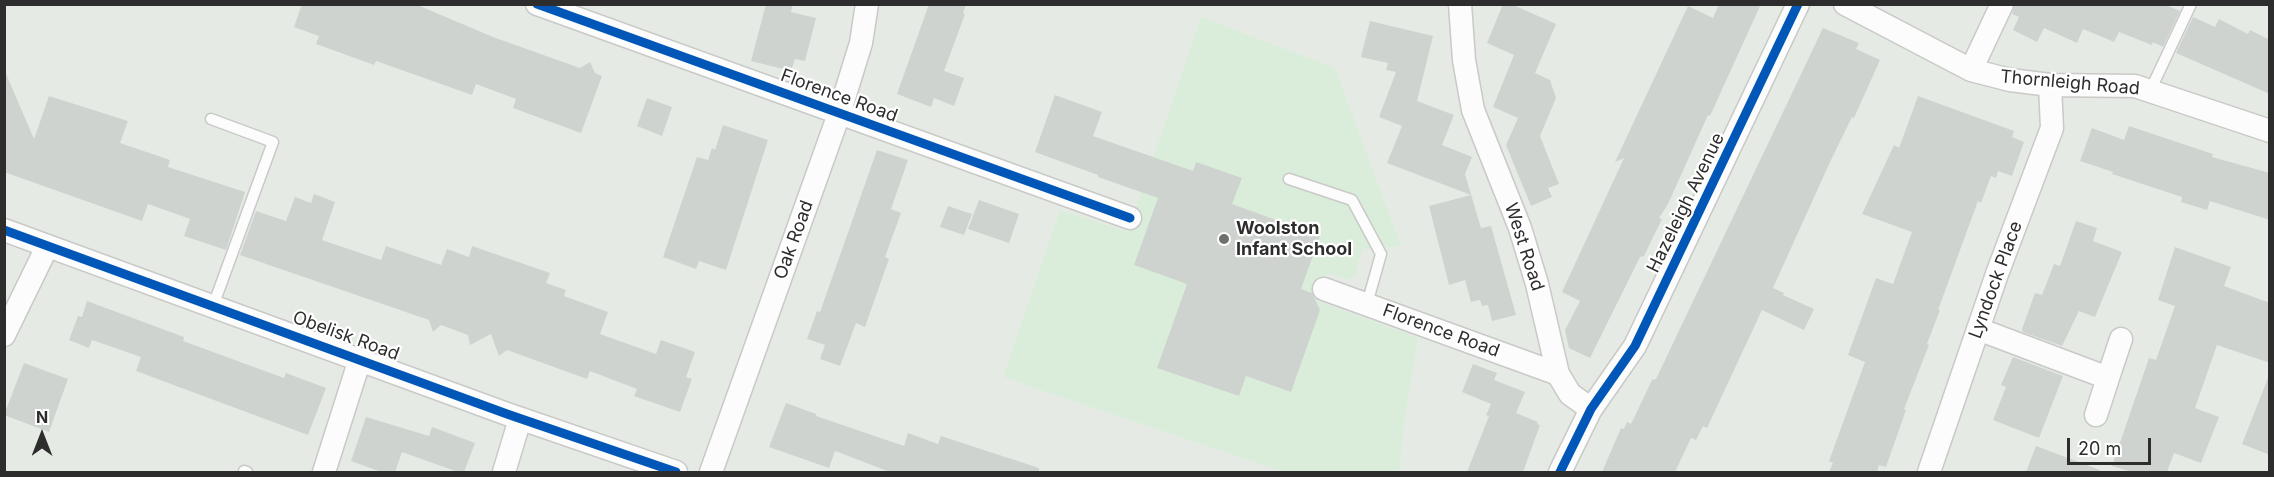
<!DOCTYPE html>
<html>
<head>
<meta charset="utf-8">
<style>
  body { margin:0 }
  #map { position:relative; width:2274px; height:477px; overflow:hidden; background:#e5ebe4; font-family:Inter,sans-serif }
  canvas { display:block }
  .frame { position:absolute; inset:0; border:6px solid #2d2d2d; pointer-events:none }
  .north { position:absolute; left:12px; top:405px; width:60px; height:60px; -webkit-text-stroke:4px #fff; paint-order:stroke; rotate:0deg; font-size:16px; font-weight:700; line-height:24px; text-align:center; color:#2d2d2d }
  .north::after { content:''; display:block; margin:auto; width:21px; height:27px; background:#2d2d2d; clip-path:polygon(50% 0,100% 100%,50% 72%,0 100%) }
  .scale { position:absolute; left:2067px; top:438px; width:84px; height:27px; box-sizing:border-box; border:3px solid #2d2d2d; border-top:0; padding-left:8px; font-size:18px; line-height:21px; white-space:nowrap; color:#2d2d2d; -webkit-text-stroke:4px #fff; paint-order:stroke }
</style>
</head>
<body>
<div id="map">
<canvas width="2274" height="477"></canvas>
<div class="frame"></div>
<div class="north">N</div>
<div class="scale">20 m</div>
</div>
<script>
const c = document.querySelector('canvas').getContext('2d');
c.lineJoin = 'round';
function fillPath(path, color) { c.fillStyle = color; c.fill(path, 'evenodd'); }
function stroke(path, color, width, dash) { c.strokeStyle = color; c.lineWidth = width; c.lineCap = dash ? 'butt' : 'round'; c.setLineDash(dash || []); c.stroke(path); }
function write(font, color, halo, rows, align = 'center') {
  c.font = font + ' Inter,sans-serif'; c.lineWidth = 4.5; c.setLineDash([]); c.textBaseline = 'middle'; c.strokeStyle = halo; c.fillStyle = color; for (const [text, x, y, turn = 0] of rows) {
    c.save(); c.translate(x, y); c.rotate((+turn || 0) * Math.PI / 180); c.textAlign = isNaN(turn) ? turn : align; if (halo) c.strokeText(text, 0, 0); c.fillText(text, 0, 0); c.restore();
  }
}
fillPath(new Path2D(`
  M1201 17 1335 68 1401 246 1362 249 1355 275 1348 280 1328 273 1318 301 1418 338 1404 423 1399 472H1284L1003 377 1060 210 1128 232Z`), '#daedda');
fillPath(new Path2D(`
  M302 4H415L493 37 580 68 590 62 595 73 602 76 581 133 513 108 516 99 476 84 472 95 376 61 374 65 316 44 319 36 294 27Z
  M766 4H793L791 12 816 18 805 61 795 59 791 71 751 61Z
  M929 4H966L963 14H965L944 71 964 78 954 106 934 98 931 107 897 94Z
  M1503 4H1511L1556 24 1535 73 1550 80 1556 98 1540 136 1559 184 1548 188 1552 197 1531 206 1506 145 1518 118 1493 107 1514 55 1487 43Z
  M1719 4H1761L1710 116 1708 115 1668 204 1659 218 1662 219 1644 256 1640 257 1590 358 1569 348 1565 330 1580 301 1562 292 1624 158 1615 162 1688 6 1713 18Z
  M2015 4 2166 5 2180 11 2163 47 2153 42 2152 45 2119 32 2114 42 2083 29 2077 43 2044 28 2037 42 2013 30 2019 17 2012 14Z
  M2193 17 2215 27 2219 19 2248 34 2250 30 2270 40V94L2176 53Z
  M1370 21 1433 36 1417 101 1454 115 1442 145 1472 157 1465 174 1481 228 1491 226 1516 315 1492 321 1488 305 1482 306 1480 300 1471 302 1465 280 1449 285 1429 206 1471 195 1387 163 1402 126 1379 117 1396 72 1386 70 1388 63 1361 57Z
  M1823 28 1859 43 1856 49 1880 60 1854 118 1852 117 1830 162 1773 288 1784 293 1783 295 1814 309 1804 330 1762 310 1707 428 1703 426 1696 440 1691 438 1675 472H1602L1621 428 1624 429 1627 422 1631 424 1652 380 1656 379Z
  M4 69 34 139 49 96 128 121 120 143 170 160 168 167 245 192 226 250 184 236 190 219 148 204 142 221 4 172Z
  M1055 95 1102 112 1093 136 1193 171 1196 162 1242 178 1232 204 1320 236 1301 289 1312 293 1320 310 1291 392 1246 376 1239 396 1157 368 1187 284 1134 265 1158 198 1098 177V175L1035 152Z
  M1918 96 2014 131 2012 137 2024 142 2012 176 1998 171 1996 178 1991 176 1981 203 1978 201 1938 310H1940L1927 344 1929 345 1904 409 1906 410 1886 467 1879 465 1877 472H1829L1833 463 1829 461 1865 362 1848 355 1876 278 1893 284 1912 232 1862 214 1894 145 1899 148Z
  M647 98 672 107 662 136 637 126Z
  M723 125 768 140 726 270 699 261 696 269 663 257 697 157 708 160 712 148 715 150Z
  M2129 126 2213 154 2212 157 2270 173V220L2210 201 2207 210 2181 202 2182 197 2112 174 2113 172 2080 161 2092 128 2124 140Z
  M877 150 908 160 891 209 901 213 885 257 889 259 865 327 856 323 840 366 820 359 825 345 807 339 817 311 820 312Z
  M314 194 335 202 322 240 381 260 386 246 441 265 447 249 469 257 472 246 550 273 546 283 566 290 564 296 608 312 600 334 656 354 661 340 695 352 686 377 692 379 680 412 634 396 637 389 590 371 587 379 507 350 499 356 491 334 470 345 468 335 441 325 433 332 429 320 240 255 256 211 286 221 295 197 311 203Z
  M979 200 1019 214 1009 243 968 229Z
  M948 206 972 214 964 235 940 227Z
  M2076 221 2097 228 2093 241 2122 252 2095 317 2079 311 2062 346 2023 332 2022 329 2035 293 2042 295 2054 264 2060 266Z
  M2175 247 2231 267 2224 286 2270 303V363L2217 345 2195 408 2219 417 2201 463 2174 453 2167 472H2132L2112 466 2149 358 2156 360 2175 306 2158 300Z
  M87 301 184 337 183 341 284 378 286 373 326 388 308 435 136 371 141 357 92 340 89 348 69 340 78 316 82 317Z
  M2013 357 2063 376 2039 438 1993 420 2006 387 2001 385Z
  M24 363 68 379 49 432 4 415Z
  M1473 364 1497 373 1494 380 1525 392 1516 413 1538 422 1537 424 1540 425 1523 472H1467L1489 416 1486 415 1491 404 1462 392Z
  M2268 378H2270V455L2242 444Z
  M786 403 816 414V416L904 446 908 433 938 444 941 436 1039 468V472H890L835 451 829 468 769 447Z
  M366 417 429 436 432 427 475 443 464 472H458L402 452 395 472H381L351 461Z
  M2036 446 2100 470 2099 472H2026Z`), '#cfd3cf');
const service = new Path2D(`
  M2150 91 2191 4
  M211 119 273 142 213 306
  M1289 179 1352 200 1381 254 1367 304
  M244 471 247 472`);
const minor = new Path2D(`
  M537 4 1130 218
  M1460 4 1464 60 1473 110 1520 228 1537 284 1558 374 1570 394 1591 409
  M1845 4 1971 70 2010 80 2050 85 2135 86 2270 131
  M1971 70 2002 4
  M4 230 507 414 676 472
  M1324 289 1558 374
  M1978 329 2108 378 2096 415
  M4 335 47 247
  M2108 378 2121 339
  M324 472 360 359
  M504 472 520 419
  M711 472 839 114 861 43 867 4
  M1560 472 1591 409 1635 346 1798 4
  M1929 472 1997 274 2052 128 2050 85`);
stroke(service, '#c9c9c8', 13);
stroke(minor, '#c9c9c8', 25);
stroke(service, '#fbfcfb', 10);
stroke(minor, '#fbfcfb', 22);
stroke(new Path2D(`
  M537 4 1130 218
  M4 230 507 414 676 472
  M1560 472 1591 409 1635 346 1798 4`), '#0057b8', 9);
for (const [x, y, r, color] of [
  [1224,239,6,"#6d706d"]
]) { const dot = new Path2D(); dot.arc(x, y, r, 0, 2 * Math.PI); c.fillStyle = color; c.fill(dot); stroke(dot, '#fff', 2); }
write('18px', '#2d2d2d', '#fff', [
  ["Thornleigh Road",2070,83,5],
  ["Florence Road",839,96,20],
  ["Hazeleigh Avenue",1686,203,-64],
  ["Oak Road",794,240,-70],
  ["West Road",1524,247,72],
  ["Lyndock Place",1996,280,-70],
  ["Florence Road",1441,331,20],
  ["Obelisk Road",346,336,20]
]);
write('bold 18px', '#2d2d2d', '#fff', [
  ["Woolston",1236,229],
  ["Infant School",1236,250]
], 'left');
</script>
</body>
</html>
